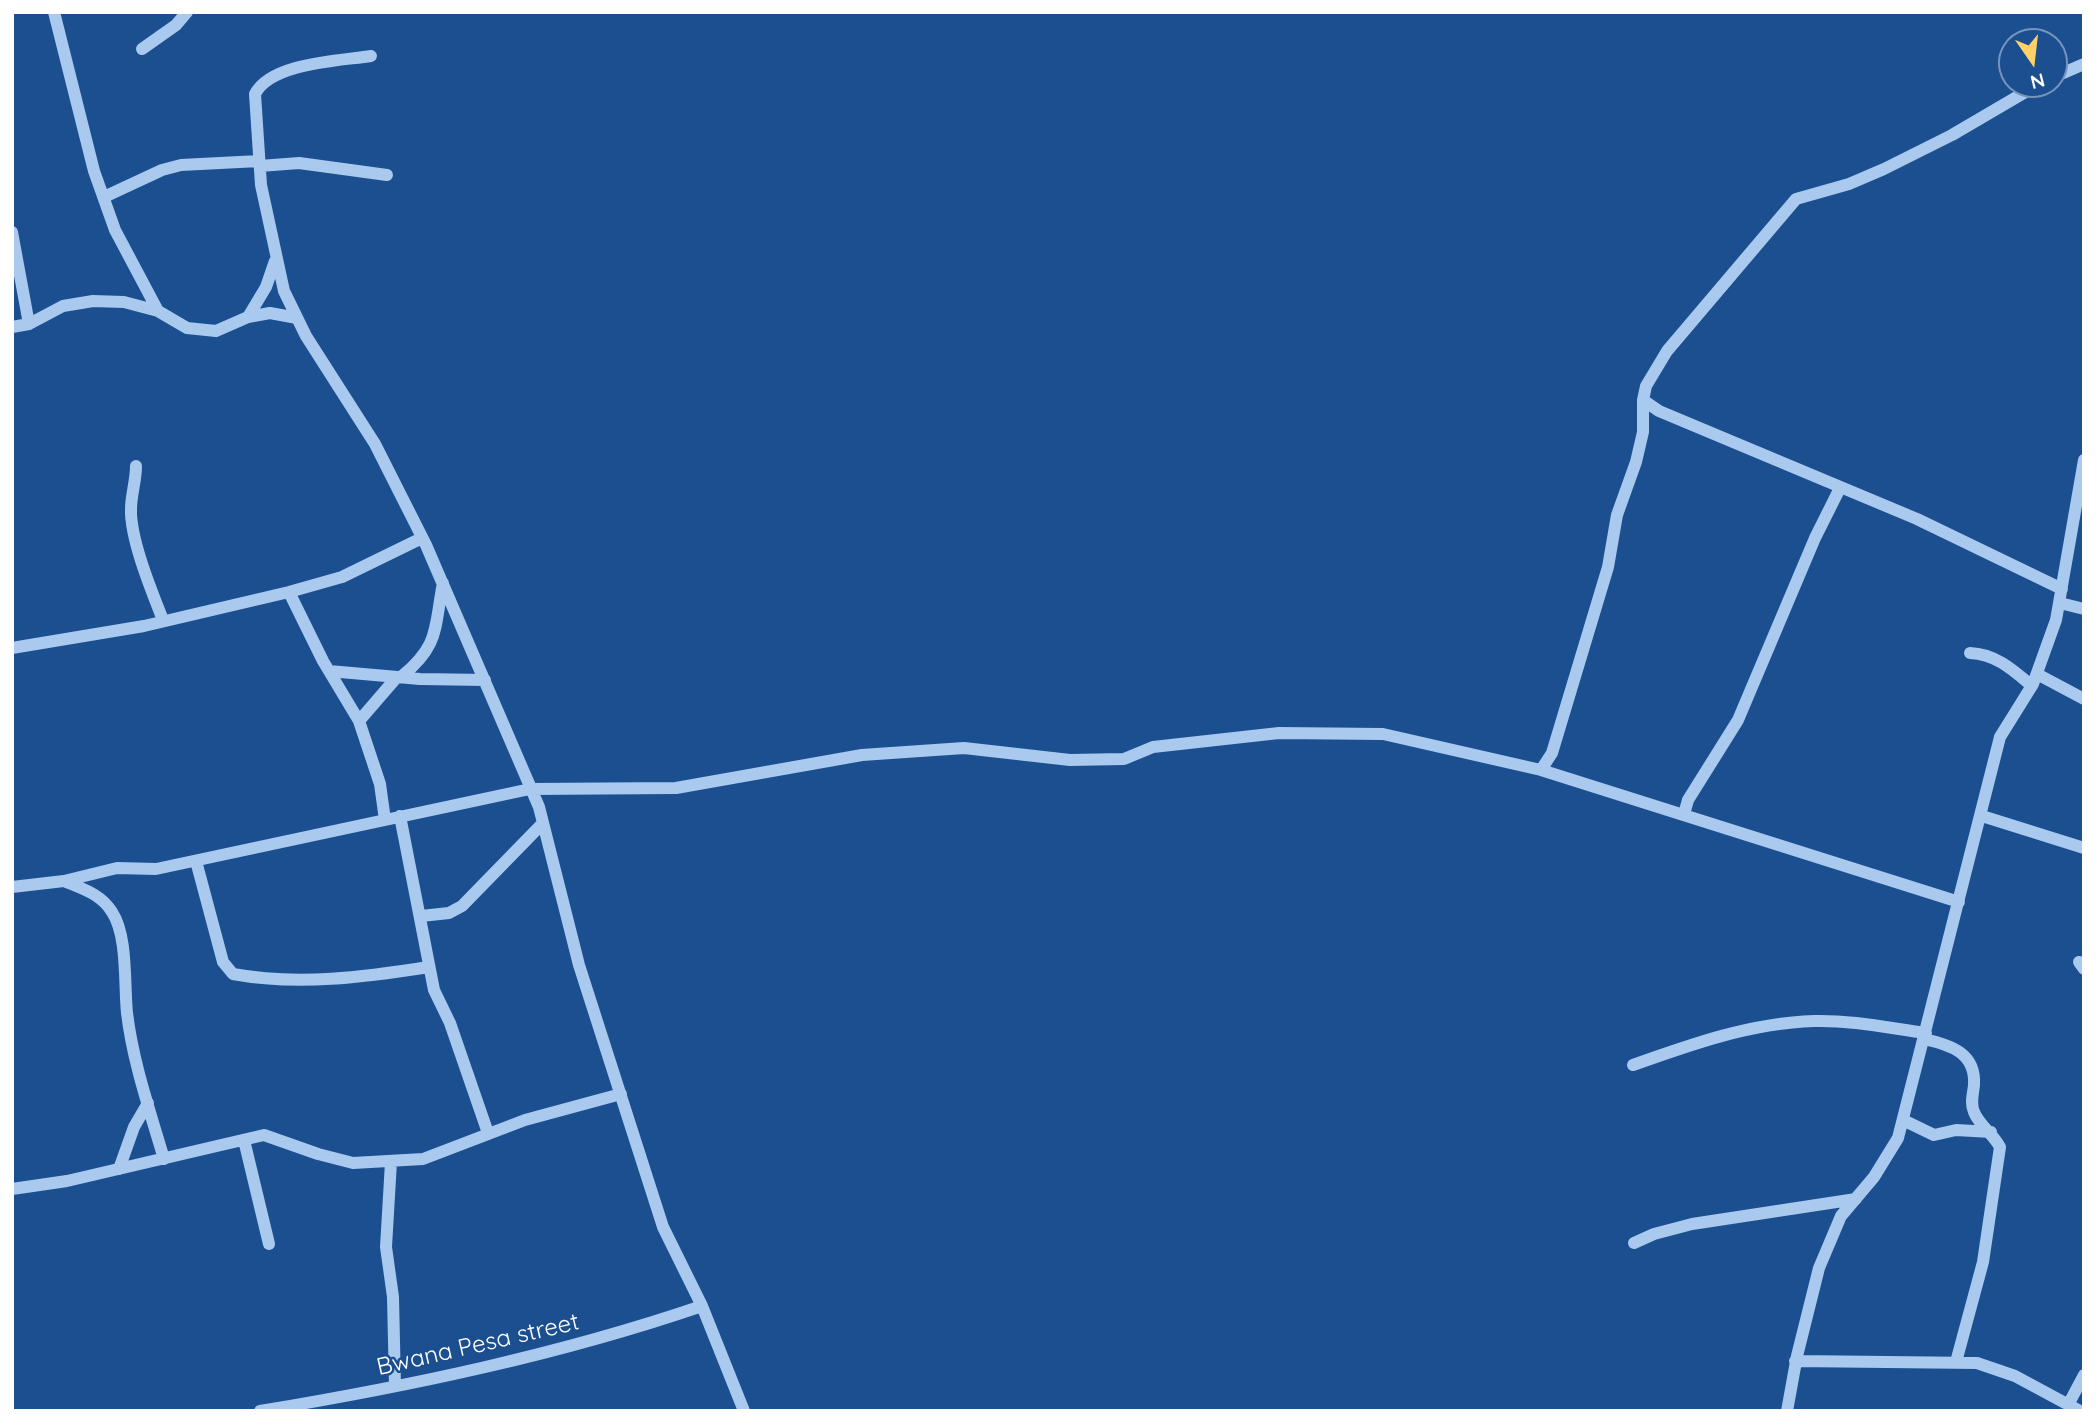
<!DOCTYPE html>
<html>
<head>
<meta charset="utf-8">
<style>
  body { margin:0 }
  #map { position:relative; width:2096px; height:1423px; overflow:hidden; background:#1b4f8f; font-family:Quicksand,sans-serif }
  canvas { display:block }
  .frame { position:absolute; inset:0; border:14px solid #fff; pointer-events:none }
  .north { position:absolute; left:1998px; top:28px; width:70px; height:70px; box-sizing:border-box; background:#1b4f8f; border:2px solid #7695bc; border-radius:50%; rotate:166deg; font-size:19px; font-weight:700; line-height:28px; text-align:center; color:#fff }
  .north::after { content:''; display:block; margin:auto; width:24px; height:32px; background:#ffd166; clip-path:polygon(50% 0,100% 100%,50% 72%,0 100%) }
</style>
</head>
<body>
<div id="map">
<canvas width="2096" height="1423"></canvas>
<div class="frame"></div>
<div class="north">N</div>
</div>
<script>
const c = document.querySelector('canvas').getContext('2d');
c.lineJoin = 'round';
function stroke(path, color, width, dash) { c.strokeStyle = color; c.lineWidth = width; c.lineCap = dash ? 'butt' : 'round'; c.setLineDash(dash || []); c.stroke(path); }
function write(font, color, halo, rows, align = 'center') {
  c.font = font + ' Quicksand,sans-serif'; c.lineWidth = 5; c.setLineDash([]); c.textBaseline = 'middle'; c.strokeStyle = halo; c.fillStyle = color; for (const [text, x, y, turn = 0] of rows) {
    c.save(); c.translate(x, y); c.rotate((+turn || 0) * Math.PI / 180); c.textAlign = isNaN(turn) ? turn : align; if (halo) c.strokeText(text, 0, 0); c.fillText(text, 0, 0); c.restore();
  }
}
stroke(new Path2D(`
  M54 12 94 171 115 230 158 311
  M142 49 176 25 187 12
  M371 56C338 61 271 63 255 94L261 185 284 291 306 336 375 444 426 545 539 807 579 965 663 1227 702 1306 744 1411
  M2054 77 2084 64
  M260 166 299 163 387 175
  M104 197 162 170 181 165 259 161
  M12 232 29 324
  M248 317 266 287 275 261
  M12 327 29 324 63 306 93 301 124 302 158 311 187 328 216 331 248 317 270 313 297 318
  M1643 400 1659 411 1917 519 2062 589
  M136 466C136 481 131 495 131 509 130 539 152 592 163 620
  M289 592 323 661 359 721 380 784 385 820
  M2060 603 2084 609
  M12 648 144 626 289 592 342 577 422 538
  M1970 653C1996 654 2013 670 2032 686
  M329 671 420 679 485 680
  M2037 674 2084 699
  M401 677C440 645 434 629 443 583
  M359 721 397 677
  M1541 770 1552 753 1608 567 1617 515 1636 462 1643 432V400L1646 386 1667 351 1796 199 1849 184 1884 169 1952 135 2039 84
  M1684 814 1688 800 1738 720 1815 538 1840 488
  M400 816 434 990 450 1023 488 1133
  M1982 816 2084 848
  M196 861 223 962 233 974C298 986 365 977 429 967
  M64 881C83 889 101 894 112 912 128 936 124 985 127 1013 133 1063 150 1111 164 1159
  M12 887 64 881 117 868 156 869 530 789 676 788 862 755 964 748 1070 760 1124 759 1153 747 1279 733 1383 734 1541 770 1959 902
  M421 916 449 913 462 906 543 823
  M2079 962 2084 969
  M1924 1039C1951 1045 1976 1053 1974 1085 1973 1095 1970 1103 1974 1112 1979 1125 1993 1134 2000 1147L1983 1262 1956 1362
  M1633 1065C1692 1044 1751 1023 1814 1021 1851 1020 1889 1028 1926 1033
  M1903 1120 1934 1135 1956 1130 1991 1132
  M244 1140 269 1244
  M391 1162 386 1247 393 1297 395 1386
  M119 1169 134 1127 148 1103
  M12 1189 67 1181 264 1135 318 1154 353 1163 423 1159 525 1120 621 1094
  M1634 1243 1654 1234 1692 1224 1856 1199
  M1795 1361 1977 1363 2015 1376 2080 1411
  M2068 1405 2084 1375
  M260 1411C410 1386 558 1355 702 1306
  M1787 1411 1797 1356 1819 1268 1841 1216 1874 1177 1898 1138 2000 737 2033 684 2056 620 2084 460`), '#a9c9ee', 12);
write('24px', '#fff', '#1b4f8f', [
  ["Bwana Pesa street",478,1345,-13]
]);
</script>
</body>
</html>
